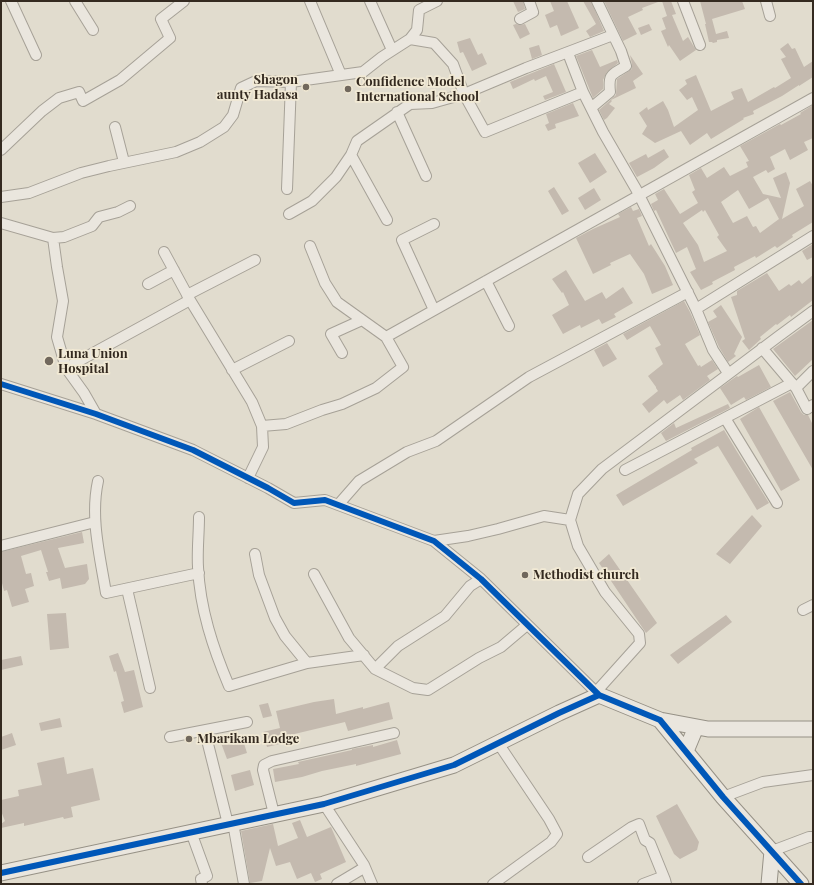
<!DOCTYPE html>
<html>
<head>
<meta charset="utf-8">
<style>
  body { margin:0 }
  #map { position:relative; width:814px; height:885px; overflow:hidden; background:#e1dcce; font-family:"Playfair Display",serif }
  canvas { display:block }
  .frame { position:absolute; inset:0; border:2px solid #342a20; pointer-events:none }
</style>
</head>
<body>
<div id="map">
<canvas width="814" height="885"></canvas>
<div class="frame"></div>
</div>
<script>
const c = document.querySelector('canvas').getContext('2d');
c.lineJoin = 'round';
function fillPath(path, color) { c.fillStyle = color; c.fill(path, 'evenodd'); }
function stroke(path, color, width, dash) { c.strokeStyle = color; c.lineWidth = width; c.lineCap = dash ? 'butt' : 'round'; c.setLineDash(dash || []); c.stroke(path); }
function write(font, color, halo, rows, align = 'center') {
  c.font = font + ' "Playfair Display",serif'; c.lineWidth = 3.5; c.setLineDash([]); c.textBaseline = 'middle'; c.strokeStyle = halo; c.fillStyle = color; for (const [text, x, y, turn = 0] of rows) {
    c.save(); c.translate(x, y); c.rotate((+turn || 0) * Math.PI / 180); c.textAlign = isNaN(turn) ? turn : align; if (halo) c.strokeText(text, 0, 0); c.fillText(text, 0, 0); c.restore();
  }
}
fillPath(new Path2D(`
  M513 1H523L525 9 518 12Z
  M550 1H567L579 28 561 36 557 25 550 28 545 15 554 11Z
  M583 1H591L604 31 590 37 586 31 596 24Z
  M604 1H658V2L642 8 643 10 628 17 637 34 623 41Z
  M662 1H671L676 14 672 15 683 41 688 37 696 50 680 61 669 45 668 47 661 31 666 29 662 18 667 16Z
  M700 1H742L745 9 712 19 716 34 727 31 729 38 717 40V42L713 43 712 42H709L705 24H706Z
  M516 24 520 25 525 24 530 34 520 39 513 25Z
  M649 24 652 30 641 35 638 28Z
  M470 38 478 55 482 53 487 64 472 71 463 52 460 53 457 42Z
  M788 43 792 49 795 48 804 67 813 61V77L799 86V85L782 96 753 111 754 114 743 118 744 119 711 139 707 133 690 145 681 131 655 143 642 134 647 126 639 113 647 107 648 110 663 101 668 110 674 127 698 110 692 97 687 100 679 90 687 84 685 80 696 75 711 111 734 99 731 92 742 88 748 102 774 87 775 88 791 78 781 59 786 57 780 49Z
  M539 45 542 55 532 59 529 48Z
  M592 50 600 67 617 60 618 63 607 72 603 80V89L593 98 576 56Z
  M630 55 643 74 633 81 636 88 611 100 612 101 609 104 615 108 607 118 604 120 599 110 616 95 617 79 632 69V64Z
  M554 64 566 92 545 100 543 96 553 92 546 76 535 81 534 79 513 89 510 82Z
  M573 103 579 116 555 124 556 128 548 131 545 125 549 123 546 114Z
  M813 105V138L804 142 808 150 790 160 785 149 770 157 775 169 768 173 766 170 753 177 763 194 781 198 773 178 786 172 790 183 782 219 804 206 796 189 810 181 813 186V222L792 235 793 237 777 248 775 246 756 258 755 256 734 267 735 270 712 282 713 284 701 290 690 272 696 269 687 247 676 253 656 210 654 211 651 204 658 200 655 194 664 189 680 214 698 203 692 192 695 190 689 175 701 168 707 178 724 167 730 176 748 167 746 162 749 161 740 146 771 129 780 124 781 125 801 114 800 113ZM738 190 749 209 768 198 779 219 760 233 756 226 753 227 747 216 733 223 721 202ZM702 210 703 212 705 210 719 235 717 237 727 251 704 262 698 245 683 223Z
  M664 149 669 157 654 168 637 177 629 163 646 154 648 158Z
  M595 153 607 172 590 183 578 163Z
  M554 187 569 211 562 215 548 191Z
  M594 188 601 200 585 210 578 198Z
  M631 207 633 211 639 209 642 216 637 218 649 246 651 244 665 266 673 285 652 294 644 274 630 254 610 263 611 265 593 274 576 238 593 229 620 217 618 214Z
  M813 244V257L807 260 802 251Z
  M566 270 585 301 602 292 606 299 623 287 633 303 614 314 616 317 602 324 599 319 581 328 580 325 563 334 552 315 569 305 563 292 562 293 552 279Z
  M767 273 779 291 789 284 791 286 799 280 802 284 813 275V300L791 317 790 315 777 325 776 324 760 337 761 339 749 350 742 341 745 339 731 297 737 295V291Z
  M684 301 690 312 700 335 685 344 698 366 700 365 701 367 712 360 718 369 707 376 710 380 683 400 680 395 667 404 664 400 649 413 642 404 658 391 656 388V387L648 376 663 364 655 348 661 345 650 326 627 340 623 334Z
  M721 305 742 337 734 354 736 356 728 362 719 347 708 322 717 317 713 311Z
  M813 320V359L795 376 773 349Z
  M607 343 617 359 603 367 594 350Z
  M759 365 771 387 746 400 744 397 731 405 720 388 737 376 738 377Z
  M790 392 801 412 804 415H808L813 425V470L773 401Z
  M728 404 730 408 666 441 661 433 674 423 676 428Z
  M759 407 800 480 781 491 740 419Z
  M724 430 736 450 769 503 757 510 718 446 694 459 698 463 623 506 616 495 692 450 691 448Z
  M752 515 762 526 730 564 716 554Z
  M82 532 84 543 58 548 65 568 87 564 89 579 85 584 62 589 60 578 49 581 46 572H48L41 550 21 556 26 574 31 573 34 586 25 589 29 602 12 607 7 590 4 591 1 579V552Z
  M609 554 657 623 646 633 599 563Z
  M66 613 69 648 50 650 47 614Z
  M726 615 732 622 678 664 670 655Z
  M118 653 125 672 134 670 143 707 124 713 121 702 124 701 116 671 114 672 109 656Z
  M21 656 23 665 1 670V660Z
  M334 699 336 714 363 707V709L389 702 393 719 348 731 345 722 286 736 288 742 267 747 263 732 280 728 276 711 314 702Z
  M268 703 272 716 263 718 259 705Z
  M60 718 62 727 41 731 39 723Z
  M12 733 16 745 1 750V737Z
  M242 737 247 753 227 759 221 743Z
  M397 740 401 754 356 766V764L322 771 302 777 275 782 273 769 299 764 298 762 352 750V749L373 745V747Z
  M64 757 67 774 93 768 100 800 71 807 73 817 64 819 63 817 24 826V823L1 828V824L5 821 1 811V800L19 796 18 790 42 785 37 763Z
  M250 770 254 785 235 791 231 775Z
  M677 804 699 842 697 850 680 859 674 854 656 816Z
  M300 820 307 837 331 827 346 862 320 874 322 879 315 882 311 873 297 879 290 862 276 866 270 848 262 881 250 883 241 831 273 824 278 846 298 838 292 823Z`), '#c4baaf');
const street = new Path2D(`
  M11 1 36 55
  M75 1 93 30
  M310 1 341 75
  M370 1 392 50
  M683 1 700 45
  M766 1 770 16
  M520 19 533 12 529 1
  M410 39 434 43 453 64 464 94 526 68 613 35
  M568 53 583 92 603 132 636 189 696 309 713 350 728 373
  M591 108 610 92C608 73 612 75 626 66L621 51 597 1
  M397 112 426 176
  M115 127 124 162
  M1 150 42 111 59 98 79 92 83 101 120 80 170 38 161 19 184 1
  M351 155 387 220
  M287 189 291 82
  M1 197 29 193 81 173 109 166 176 152 200 142 224 127 233 115 241 88 256 81 291 82 363 72 382 57 410 39 417 30 419 10 437 1
  M289 214 312 201 336 177 351 155 357 141 410 104 432 103 464 94 485 132 583 92
  M1 223 53 238 64 237 92 226 99 217 118 212 130 206
  M434 224 402 240 434 310
  M53 238 57 267 63 301 57 337 66 368 84 393 96 414
  M310 246 325 283 337 302 386 337 813 98
  M164 252 190 300 252 402 262 426 263 447 248 478
  M486 281 509 326
  M148 284 174 270
  M187 295 255 260
  M696 309 813 236
  M762 348 796 388 813 371
  M342 353 331 334 362 320
  M66 368 190 300
  M232 370 289 341
  M1 384 96 414 193 450 268 488 294 503 325 500 434 541 481 579 599 695
  M796 388 807 409 813 405
  M725 418 777 503
  M262 426 286 424 322 410 342 404 376 388 403 367 386 337
  M625 470 792 383
  M98 481C90 518 100 556 106 593L199 573
  M338 505 359 481 407 452 436 441 529 377 688 292
  M199 517C199 534 197 551 198 567 200 609 213 648 229 686L307 663 364 655
  M434 541 468 536 498 529 544 516 570 520
  M1 546 95 522
  M255 554 259 575 275 618 285 636 307 663
  M314 574 349 638 375 669 413 688 428 690 479 658 501 647 527 625
  M127 589 150 688
  M803 610 813 605
  M375 669 398 646 445 616 470 586 481 579
  M596 692 640 643 639 634 605 592 578 546 570 520 578 494 602 469 779 336 813 311
  M205 732 228 824
  M170 737 247 722
  M723 797 763 782 813 775
  M324 804 364 865 362 869 337 884
  M274 814 263 770 264 765 272 761 394 733
  M233 823 244 884
  M191 832 207 876 201 879 202 884
  M772 851 809 837H813
  M588 857 632 827 639 824 645 840 650 843 665 880
  M364 865 372 884
  M493 884 551 842 557 834 549 819 498 743
  M643 884 659 878 665 880 666 884`);
const secondary = new Path2D(`
  M660 720 708 729H813
  M686 751 696 727
  M1 873 324 804 454 765 559 713 599 695 660 720 723 797 801 884
  M769 884 772 851`);
stroke(street, '#a6a197', 12);
stroke(secondary, '#969186', 17);
stroke(street, '#eae6de', 10);
stroke(secondary, '#eae6de', 15);
stroke(new Path2D(`
  M1 384 96 414 193 450 268 488 294 503 325 500 434 541 481 579 599 695
  M1 873 324 804 454 765 559 713 599 695 660 720 723 797 801 884`), '#0057b8', 6);
for (const [x, y, r, color] of [
  [306,87,4,"#71685d"],
  [348,89,4,"#71685d"],
  [49,361,5,"#71685d"],
  [525,575,4,"#71685d"],
  [189,739,4,"#71685d"]
]) { const dot = new Path2D(); dot.arc(x, y, r, 0, 2 * Math.PI); c.fillStyle = color; c.fill(dot); stroke(dot, '#f1e9d4', 1.5); }
write('bold 13px', '#342a20', '#f1e9d4', [
  ["Shagon",298,80,"right"],
  ["aunty Hadasa",298,95,"right"],
  ["Confidence Model",356,82],
  ["International School",356,97],
  ["Luna Union",58,354],
  ["Hospital",58,369],
  ["Methodist church",533,575],
  ["Mbarikam Lodge",197,739]
], 'left');
</script>
</body>
</html>
